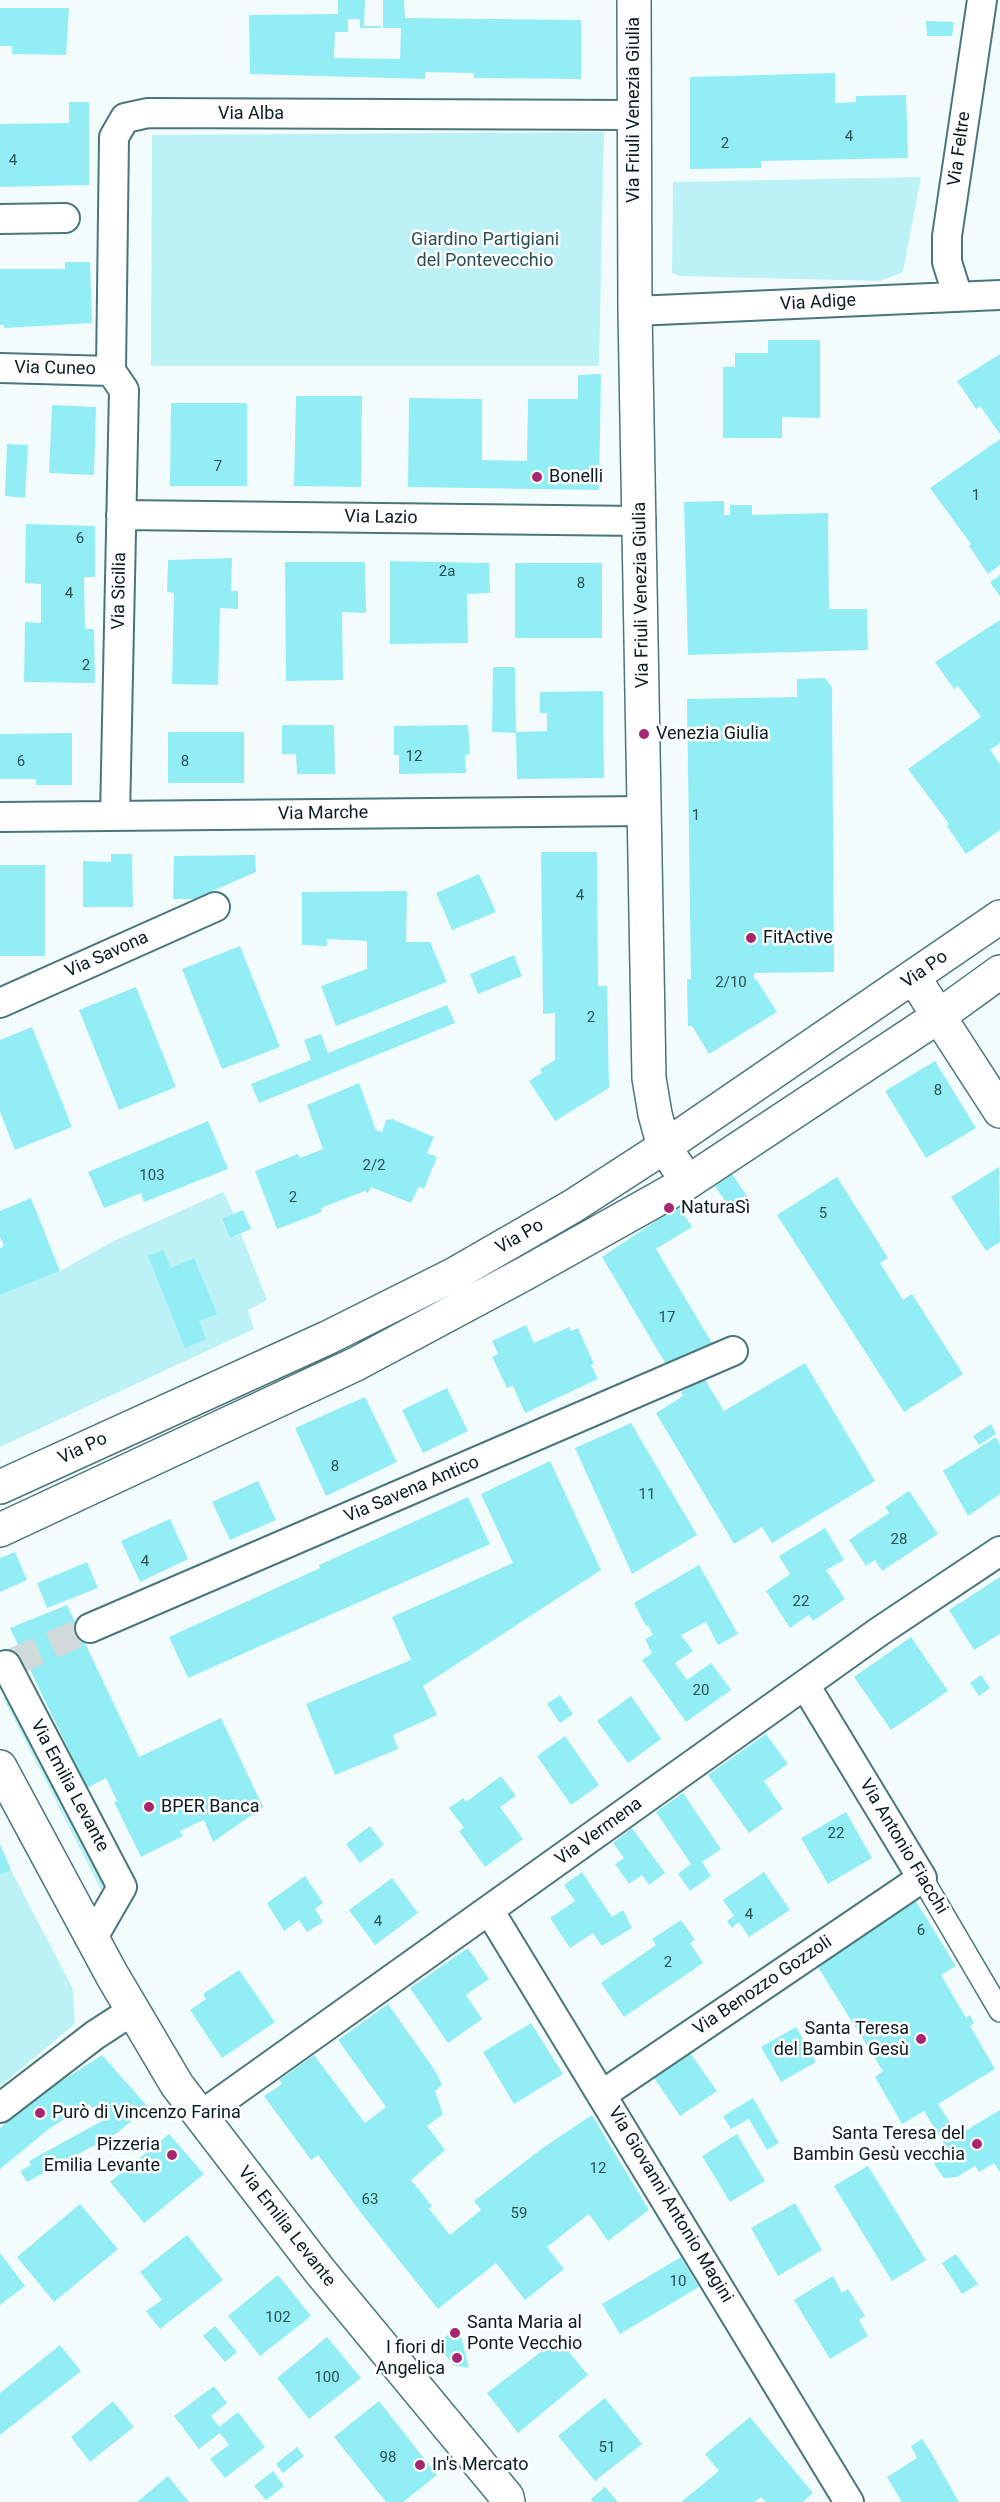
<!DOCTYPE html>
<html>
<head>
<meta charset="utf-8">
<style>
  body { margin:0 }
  canvas { display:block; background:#f3fcfd }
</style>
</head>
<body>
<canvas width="1000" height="2502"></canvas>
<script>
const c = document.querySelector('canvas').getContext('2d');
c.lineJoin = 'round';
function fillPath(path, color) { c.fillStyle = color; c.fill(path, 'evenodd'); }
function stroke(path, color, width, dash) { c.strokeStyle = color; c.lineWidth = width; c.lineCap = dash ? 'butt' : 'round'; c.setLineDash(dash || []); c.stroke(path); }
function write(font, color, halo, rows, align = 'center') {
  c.font = font + ' Roboto,sans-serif'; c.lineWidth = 5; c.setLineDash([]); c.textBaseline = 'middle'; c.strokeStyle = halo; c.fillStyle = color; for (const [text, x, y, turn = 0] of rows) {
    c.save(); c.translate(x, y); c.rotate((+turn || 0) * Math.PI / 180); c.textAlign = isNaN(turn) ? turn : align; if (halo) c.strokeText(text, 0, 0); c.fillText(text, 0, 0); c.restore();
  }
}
fillPath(new Path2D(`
  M604 132 599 366H151L152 135Z
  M921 177 903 272 880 281 680 276 672 273 673 182Z
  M223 1192 234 1214 222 1220 230 1238 241 1234 267 1300 248 1310 254 1329 0 1447V1295L60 1271 114 1241Z
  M8 1695 94 1865 106 1882 101 1890 3 1697Z
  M11 1870 73 1989 75 2024 0 2086V1875Z`), '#bcf2f5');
fillPath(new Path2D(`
  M338 0H365L364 26H381V28H360V19H348V32H335L334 58 400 59 401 28H383V0H404L405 18 581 20V79L474 78V73L425 72V79L250 74 249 15 338 14Z
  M0 8H69L66 55 12 54V46H0Z
  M926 21 954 22 952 36H927Z
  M835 73V103L856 102V96L906 95 908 158 761 161V168L690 169V77Z
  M69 102H89V185L0 187V124L69 123Z
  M65 262H90L92 323 4 328V325H0V269H65Z
  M768 340H820V418L782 417V438H723V367H735V353H768Z
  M1000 354V434L980 406 976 409 957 381Z
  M601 374 599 490 408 487 409 398 482 399V460L527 461 528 399H578V375Z
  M296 396H362L361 487 294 486Z
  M171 403H247V486H170Z
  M52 405 96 407 94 475 49 473Z
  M1000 439V565L988 574 969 546 971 544 930 488Z
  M7 444 28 445 25 498 5 496Z
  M724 501V515H730V505H752V515L828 513 829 609H867L868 650 688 655 684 502Z
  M26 524 95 526V577H84L85 629H94L95 683 24 682 25 622 41 623V584L25 583Z
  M232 558 231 591H238V609L220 608 218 685 172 684 174 593 167 592 168 560Z
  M390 561 489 563 490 593 467 594 468 643 390 644Z
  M285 562H365L366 613 342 612 343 680 286 681Z
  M515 563H602V638H515Z
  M1000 575V596L990 582Z
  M1000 620V743L990 750 1000 764V830L966 854 947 826 949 824 908 769 981 717 958 686 954 689 935 662Z
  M493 667H515L516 732 547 731V713H540V692L603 691 604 778 517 779 516 733 492 732Z
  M825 678 832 687 834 972 754 973V979H756L777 1012 709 1054 692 1026H688L687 979H691L687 699 797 697V679Z
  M282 725H334L335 774H297L296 754H282Z
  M468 725 470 754 465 755 466 773 399 774V755H394V726Z
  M168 732H244V783H168Z
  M72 733V785H36V779H0V734Z
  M541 852H597L598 986H607L609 1088 555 1121 529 1081 542 1073 540 1069 555 1060V1013L543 1014Z
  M111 854H132L133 907H83V861L111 862Z
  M255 855 256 872 194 899H173L174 856Z
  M0 865H45V956H0Z
  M479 874 496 912 452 930 436 893Z
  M407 891 406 942H430L447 982 336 1026 321 986 367 969V941L327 939V946L302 945V892Z
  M240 946 280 1047 222 1069 182 969Z
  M514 955 522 976 478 994 470 974Z
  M136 987 176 1087 119 1110 79 1010Z
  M447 1005 455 1023 259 1103 251 1084 311 1060 304 1040 321 1034 328 1053Z
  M32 1027 72 1127 15 1150 0 1112V1040Z
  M935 1061 976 1128 926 1158 885 1091Z
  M359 1083 376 1130 382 1132 386 1120 392 1119 434 1137 427 1153 437 1157 424 1189 419 1187 411 1203 371 1187 368 1193 365 1191 321 1208 322 1212 277 1229 255 1171 298 1154 300 1158 323 1149 307 1105Z
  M208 1121 228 1169 144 1202 141 1193 104 1208 88 1172Z
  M999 1167 1000 1242 986 1251 951 1197Z
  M732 1174 747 1196 729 1207 715 1186Z
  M837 1177 888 1258 880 1263 903 1300 912 1294 963 1374 904 1412 777 1215Z
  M31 1198 60 1271 0 1295V1248L4 1246 0 1237V1211Z
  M678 1206 692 1227 656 1249 712 1343 670 1371 602 1257Z
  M243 1210 251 1229 230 1238 222 1219Z
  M163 1250 171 1268 194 1258 217 1314 199 1321 206 1339 185 1348 148 1256Z
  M526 1325 534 1343 569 1327 571 1331 578 1328 594 1364 591 1365 598 1379 525 1413 513 1386 507 1388 492 1357 498 1354 492 1341Z
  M805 1363 875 1481 772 1543 762 1527 734 1544 656 1413 683 1396 681 1392 704 1378 724 1411Z
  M447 1388 468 1431 423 1453 402 1410Z
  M365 1397 397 1462 326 1496 295 1428Z
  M631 1423 697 1535 632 1574 575 1448Z
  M991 1424 996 1434 979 1445 973 1436Z
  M996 1437 1000 1445V1494L968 1516 943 1471Z
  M550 1461 601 1570 423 1686 437 1715 393 1735 398 1749 335 1775 306 1704 411 1660 392 1617 513 1563 481 1494Z
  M258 1481 276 1520 230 1540 212 1502Z
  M909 1491 938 1534 882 1571 875 1560 866 1566 849 1540 889 1513 885 1507Z
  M468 1497 490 1544 188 1678 169 1637 320 1568 319 1565Z
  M170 1519 188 1559 140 1582 121 1541Z
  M825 1528 844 1560 826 1570 845 1599 813 1621 809 1615 790 1628 766 1591 790 1574 779 1556Z
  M15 1552 27 1580 0 1592V1558Z
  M87 1562 98 1588 47 1608 37 1583Z
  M699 1565 738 1634 718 1645 706 1622 681 1635 693 1651 675 1663 687 1680 711 1663 731 1690 686 1722 642 1660 652 1653 645 1639 653 1635 648 1625 646 1626 634 1603Z
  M1000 1577V1634L974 1650 949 1610Z
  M67 1605 139 1757 221 1718 263 1807 213 1842 204 1820 180 1831 183 1836 141 1857 114 1802 117 1801 106 1778 87 1788 10 1628Z
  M911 1637 948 1691 891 1730 854 1677Z
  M981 1675 990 1688 979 1696 970 1683Z
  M560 1695 573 1714 560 1723 547 1704Z
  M631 1696 661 1739 628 1763 597 1721Z
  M766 1734 788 1764 764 1781 783 1809 749 1833 708 1775Z
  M565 1736 599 1785 571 1805 537 1756Z
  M501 1776 516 1796 500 1807 523 1839 485 1867 459 1831 464 1828 449 1808 463 1798 466 1802Z
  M683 1793 721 1849 702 1862 711 1876 690 1891 678 1874 691 1864 656 1812Z
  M846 1812 872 1858 828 1884 801 1838Z
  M370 1826 384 1845 360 1863 346 1844Z
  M632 1828 665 1873 649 1885 642 1875 629 1884 615 1864 624 1858 613 1843Z
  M0 1844 11 1870 0 1875Z
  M582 1872 612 1917 623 1910 632 1928 602 1946 593 1933 570 1948 550 1918 575 1901 564 1885Z
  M764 1872 790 1910 749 1937 739 1922 732 1928 727 1921 734 1916 723 1900Z
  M305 1876 323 1903 315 1909 323 1922 307 1932 299 1920 284 1931 267 1903Z
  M392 1878 418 1913 375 1945 349 1910Z
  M914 1898 956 1966 941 1975 966 2018 970 2015 974 2023 970 2026 995 2069 938 2104 958 2135 1000 2110V2172L994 2163 979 2172 975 2166 957 2177 944 2178 934 2164 941 2152 947 2148 924 2111 902 2124 875 2077 883 2071 816 1964Z
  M681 1920 695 1940 690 1943 703 1963 624 2017 601 1983 656 1945 652 1939Z
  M468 1948 489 1979 466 1995 482 2019 448 2043 410 1988Z
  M239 1970 275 2022 222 2058 190 2010 206 1999 203 1994Z
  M388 2004 436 2072 442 2085 435 2091 443 2114 427 2126 445 2150 411 2180 432 2206 429 2209 450 2235 481 2210 474 2201 544 2147 592 2115 649 2210 608 2241 589 2214 547 2247 564 2269 525 2300 496 2263 438 2309 361 2213 318 2155 311 2160 264 2096 282 2084 279 2080 314 2055 365 2123 386 2107 338 2040Z
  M531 2023 563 2074 514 2104 483 2052Z
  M796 2027 816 2062 781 2082 761 2047Z
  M688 2050 717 2091 680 2116 652 2075Z
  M102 2055 148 2107 117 2133 27 2182 20 2171 31 2165 29 2161 104 2120 89 2104 50 2128 0 2169V2128L29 2102Z
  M753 2098 779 2143 767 2150 749 2119 731 2129 723 2116Z
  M169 2134 204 2174 144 2223 110 2182Z
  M737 2134 765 2181 730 2202 702 2156Z
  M868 2166 926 2260 892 2281 834 2186Z
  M795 2203 822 2250 778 2276 751 2228Z
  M80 2204 118 2249 54 2302 17 2257Z
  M187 2235 223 2280 160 2329 146 2311 162 2300 140 2272Z
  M0 2253 25 2286 0 2305Z
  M956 2254 978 2284 962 2294 942 2263Z
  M681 2257 699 2287 620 2334 602 2304Z
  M278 2275 311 2316 260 2356 228 2316Z
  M833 2276 842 2293 848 2289 865 2316 859 2320 868 2336 830 2359 794 2300Z
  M215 2326 237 2352 225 2362 203 2336Z
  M459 2327 462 2340 469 2368 453 2365 437 2343Z
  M327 2337 361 2378 309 2419 277 2378Z
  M558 2339 588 2375 518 2433 487 2393Z
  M60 2345 81 2371 0 2435V2393Z
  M214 2386 227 2403 211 2416 219 2427 238 2412 265 2447 225 2478 210 2459 229 2445 220 2433 199 2449 174 2416Z
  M605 2398 642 2444 595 2481 558 2436Z
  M113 2401 134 2427 90 2462 71 2437Z
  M379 2401 437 2475 403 2502H386L334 2437Z
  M750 2417 813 2493 803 2502H766L761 2497 755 2502H681L719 2471 705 2454Z
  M922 2439 930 2451 959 2502H902L887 2477 917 2458 911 2446Z
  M297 2447 304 2456 283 2473 276 2464Z
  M273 2471 284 2486 266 2500 254 2486Z
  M168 2476 189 2502H137Z
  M605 2487 618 2502H593L591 2499Z`), '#92eef4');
stroke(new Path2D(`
  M13 1662 90 1628`), '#d0dadb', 28, [28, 14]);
const pedestrian = new Path2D(`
  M922 1878 1000 2011`);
const minor = new Path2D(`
  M0 219 65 218
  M958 297 947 262V236L982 0
  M635 311 1000 295
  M0 368 111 371
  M111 371 114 137 125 118 148 113 634 115
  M111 371 124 390 115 816
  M121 515 641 521
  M0 817 646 811
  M0 1003 215 907
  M90 1628 733 1351
  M6 1665 122 1887 92 1939
  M489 1910 849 2502
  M603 2094 922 1878 805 1685
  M0 2108 95 2035 132 2011
  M200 2116 880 1631 1000 1551`);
const tertiary = new Path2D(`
  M634 0 635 311 649 1078 655 1114 664 1147 688 1182
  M914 978 1000 1111`);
const secondary = new Path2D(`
  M0 1487 327 1338 453 1275 573 1206 664 1147 1000 917
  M0 1530 356 1364 524 1274 688 1182 939 1016 1000 972`);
const primary = new Path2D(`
  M0 1767 112 1975 177 2085 319 2270 507 2497 508 2502`);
stroke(pedestrian, '#4b7679', 24);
stroke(minor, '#4b7679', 32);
stroke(tertiary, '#4b7679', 36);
stroke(secondary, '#4b7679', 36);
stroke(primary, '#4b7679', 36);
stroke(pedestrian, '#fff', 21);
stroke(minor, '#fff', 28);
stroke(tertiary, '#fff', 33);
stroke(secondary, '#fff', 33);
stroke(primary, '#fff', 33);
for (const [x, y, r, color] of [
  [537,477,6,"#a82571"],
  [644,734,6,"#a82571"],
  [751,938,6,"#a82571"],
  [669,1208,6,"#a82571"],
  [149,1807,6,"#a82571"],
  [921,2039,6,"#a82571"],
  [40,2113,6,"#a82571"],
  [977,2144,6,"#a82571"],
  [172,2155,6,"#a82571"],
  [455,2333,6,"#a82571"],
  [457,2358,6,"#a82571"],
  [420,2465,6,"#a82571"]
]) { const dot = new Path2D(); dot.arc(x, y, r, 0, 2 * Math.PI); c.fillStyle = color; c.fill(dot); stroke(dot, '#fff', 2); }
write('15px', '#2c5053', null, [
  ["4",849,137],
  ["2",725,144],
  ["4",13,161],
  ["7",218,467],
  ["1",976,496],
  ["6",80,539],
  ["2a",447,572],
  ["8",581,584],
  ["4",69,594],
  ["2",86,666],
  ["12",414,757],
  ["6",21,762],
  ["8",185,762],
  ["1",696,816],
  ["4",580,896],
  ["2/10",731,983],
  ["2",591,1018],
  ["8",938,1091],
  ["2/2",374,1166],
  ["103",152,1176],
  ["2",293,1198],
  ["5",823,1214],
  ["17",667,1318],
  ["8",335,1467],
  ["11",647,1495],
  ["28",899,1540],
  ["4",145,1562],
  ["22",801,1602],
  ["20",701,1691],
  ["22",836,1834],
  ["4",749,1915],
  ["4",378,1922],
  ["6",921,1931],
  ["2",668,1963],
  ["12",598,2169],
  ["63",370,2200],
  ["59",519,2214],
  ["10",678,2282],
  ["102",278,2318],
  ["100",327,2378],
  ["51",607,2448],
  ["98",388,2458]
]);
write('18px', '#0a1c1d', '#fff', [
  ["Via Friuli Venezia Giulia",634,110,-90],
  ["Via Alba",251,114],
  ["Via Feltre",960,149,-82],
  ["Via Adige",818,303,-3],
  ["Via Cuneo",55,369,1],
  ["Via Lazio",381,518,1],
  ["Via Sicilia",120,591,-89],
  ["Via Friuli Venezia Giulia",642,595,-91],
  ["Via Marche",323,814,-1],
  ["Via Savona",107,955,-24],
  ["Via Po",925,970,-35],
  ["Via Po",520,1237,-30],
  ["Via Po",83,1449,-25],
  ["Via Savena Antico",412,1490,-23],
  ["Via Emilia Levante",69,1786,62],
  ["Via Vermena",599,1832,-36],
  ["Via Antonio Fiacchi",903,1847,59],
  ["Via Benozzo Gozzoli",763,1986,-34],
  ["Via Giovanni Antonio Magini",670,2205,59],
  ["Via Emilia Levante",286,2227,52]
]);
write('18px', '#265153', '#fff', [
  ["Giardino Partigiani",485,240],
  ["del Pontevecchio",485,261]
]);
write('18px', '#0a1c1d', '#fff', [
  ["Bonelli",549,477],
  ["Venezia Giulia",656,734],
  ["FitActive",763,938],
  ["NaturaSì",681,1208],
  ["BPER Banca",161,1807],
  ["Santa Teresa",909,2029,"right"],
  ["del Bambin Gesù",909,2050,"right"],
  ["Purò di Vincenzo Farina",52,2113],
  ["Santa Teresa del",965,2134,"right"],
  ["Bambin Gesù vecchia",965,2155,"right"],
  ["Pizzeria",160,2145,"right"],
  ["Emilia Levante",160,2166,"right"],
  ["Santa Maria al",467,2323],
  ["Ponte Vecchio",467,2344],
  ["I fiori di",445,2348,"right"],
  ["Angelica",445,2369,"right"],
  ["In's Mercato",432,2465]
], 'left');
</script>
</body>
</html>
